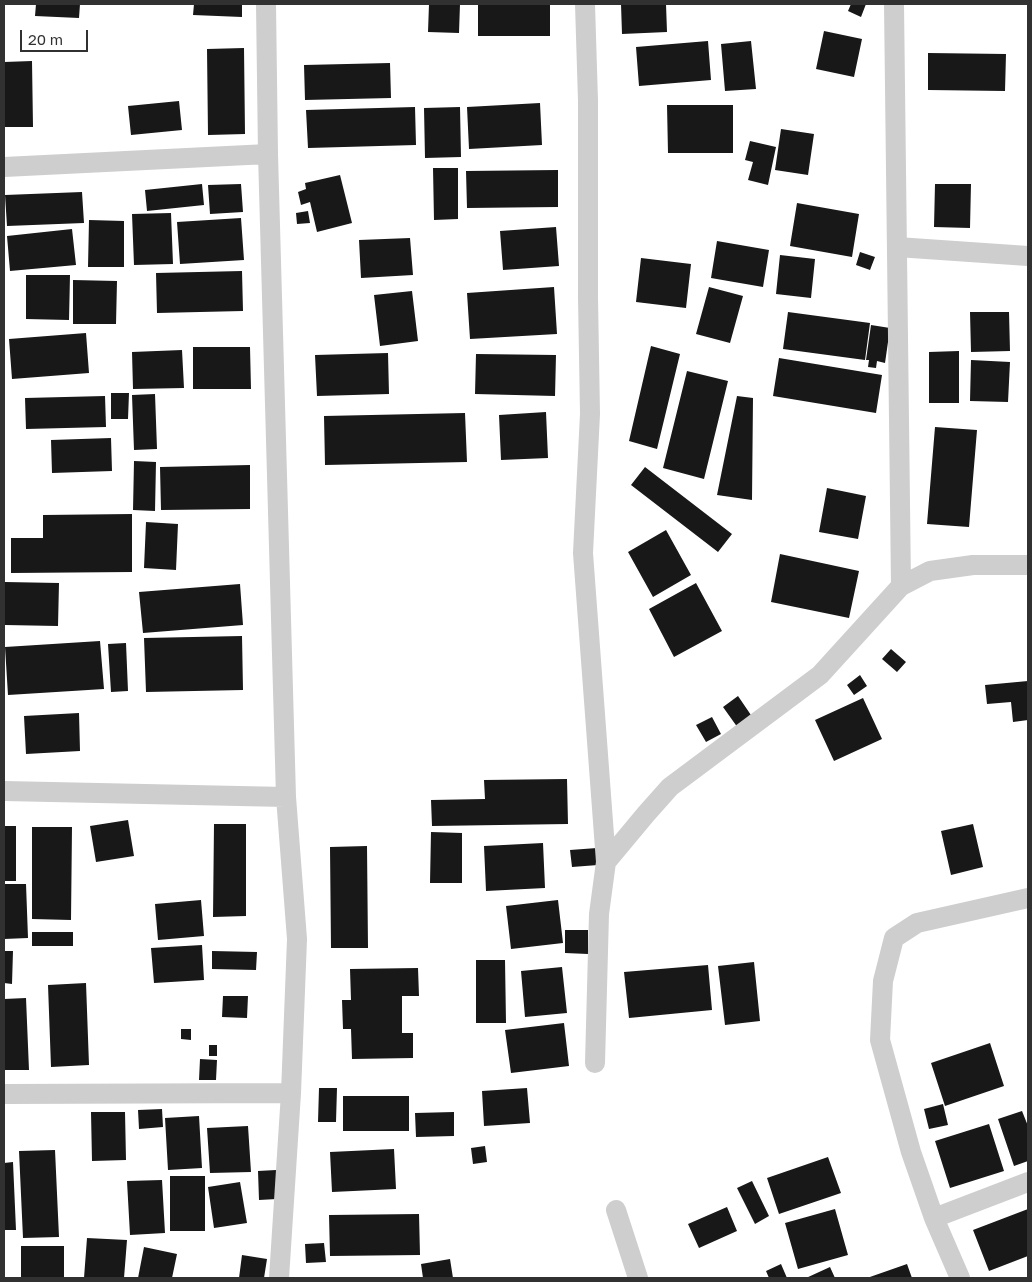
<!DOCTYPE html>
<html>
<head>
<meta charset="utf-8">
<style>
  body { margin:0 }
  #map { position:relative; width:1032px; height:1282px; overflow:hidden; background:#fff; font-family:"Golos Text",sans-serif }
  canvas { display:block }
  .frame { position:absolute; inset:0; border:5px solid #313131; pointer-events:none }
  .scale { position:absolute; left:20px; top:30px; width:68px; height:22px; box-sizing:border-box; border:2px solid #313131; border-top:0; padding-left:6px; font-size:15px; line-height:18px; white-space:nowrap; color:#313131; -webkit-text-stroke:4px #fff; paint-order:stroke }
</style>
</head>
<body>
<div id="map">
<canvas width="1032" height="1282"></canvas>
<div class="frame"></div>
<div class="scale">20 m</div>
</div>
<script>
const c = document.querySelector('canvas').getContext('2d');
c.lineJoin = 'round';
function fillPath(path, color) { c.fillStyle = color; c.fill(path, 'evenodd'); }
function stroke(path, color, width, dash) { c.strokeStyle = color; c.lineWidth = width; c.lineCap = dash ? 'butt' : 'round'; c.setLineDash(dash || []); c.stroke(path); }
fillPath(new Path2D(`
  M36 4H80L79 18 35 16Z
  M194 4H242V17L193 15Z
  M429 4H460L459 33 428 32Z
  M478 4H550V36H478Z
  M621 4H666L667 32 622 34Z
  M851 4H866L861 17 848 11Z
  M824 31 862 39 854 77 816 69Z
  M708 41 711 80 639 86 636 47Z
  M751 41 756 89 725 91 721 44Z
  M244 48 245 134 208 135 207 49Z
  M928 53 1006 54 1005 91 928 90Z
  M32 61 33 127H4V62Z
  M390 63 391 98 305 100 304 65Z
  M179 101 182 130 131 135 128 106Z
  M540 103 542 145 469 149 467 107Z
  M667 105H733V153H668Z
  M415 107 416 145 308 148 306 110Z
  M460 107 461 157 425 158 424 108Z
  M781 129 814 134 808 175 775 170Z
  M750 141 776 147 768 185 748 180 753 162 745 160Z
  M433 168H458V219L434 220Z
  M558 170V207L467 208 466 171Z
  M340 175 352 223 317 232 310 202 301 205 298 192 306 189 305 183Z
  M202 184 204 205 147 211 145 190Z
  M241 184 243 212 210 214 208 185Z
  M935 184H971L970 228 934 227Z
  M82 192 84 223 7 226 5 195Z
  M797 203 859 214 852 257 790 246Z
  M308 211 310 223 297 224 296 213Z
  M171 213 173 264 134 265 132 214Z
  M241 218 244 260 180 264 177 222Z
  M89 220 124 221V267H88Z
  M556 227 559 266 503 270 500 231Z
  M72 229 76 265 10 271 7 236Z
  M410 238 413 275 361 278 359 240Z
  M717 241 769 250 763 287 711 278Z
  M860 252 875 257 870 270 856 265Z
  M780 255 815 259 811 298 776 294Z
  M641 258 691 264 686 308 636 302Z
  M242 271 243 311 157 313 156 273Z
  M26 275H70L69 320 26 319Z
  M73 280 117 281 116 324H73Z
  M554 287 557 334 470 339 467 293Z
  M709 287 743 296 730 343 696 334Z
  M412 291 418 341 380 346 374 295Z
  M788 312 870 323 865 360 783 349Z
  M970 312H1009L1010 351 971 352Z
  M871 325 890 328 885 363 877 361 876 368 868 367 869 360H866Z
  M86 333 89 373 12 379 9 339Z
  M651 346 680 354 657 449 629 441Z
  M193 347H250L251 389H193Z
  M182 350 184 388 133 389 132 352Z
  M959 351V403H929V352Z
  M388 353 389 394 317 396 315 355Z
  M476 354 556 355 555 396 475 394Z
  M779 358 882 375 876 413 773 396Z
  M971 360 1010 362 1008 402 970 401Z
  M687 371 728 381 704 479 663 468Z
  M111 393H129L128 419H111Z
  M155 394 157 449 134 450 132 395Z
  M105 396 106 427 26 429 25 398Z
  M737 396 753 398 752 500 717 495Z
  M546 412 548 458 501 460 499 415Z
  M465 413 467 462 325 465 324 416Z
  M935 427 977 430 969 527 927 524Z
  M111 438 112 471 52 473 51 440Z
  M134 461 156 462 155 511 133 510Z
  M250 465V509L161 510 160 467Z
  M645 467 732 534 718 552 631 485Z
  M827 488 866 496 858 539 819 532Z
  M132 514V572L11 573V538H43V515Z
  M146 522 178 524 176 570 144 568Z
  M666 530 691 575 653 597 628 552Z
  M780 554 859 571 849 618 771 602Z
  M5 582 59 583 58 626 5 625Z
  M696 583 722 631 674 657 649 609Z
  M240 584 243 625 143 633 139 592Z
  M242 636 243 690 146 692 144 638Z
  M100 641 104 689 8 695 5 647Z
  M126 643 128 691 111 692 108 644Z
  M891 649 906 662 897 672 882 659Z
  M860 675 867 686 854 695 847 685Z
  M1028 681V720L1013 722 1011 702 987 704 985 685Z
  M738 696 753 718 738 728 723 707Z
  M863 698 882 739 834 761 815 720Z
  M79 713 80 751 26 754 24 716Z
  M712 717 721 734 706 742 696 725Z
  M567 779 568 824 432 826 431 800 485 799 484 780Z
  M128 820 134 856 96 862 90 826Z
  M214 824H246V916L213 917Z
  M973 824 983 867 951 875 941 831Z
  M4 826H16V881H4Z
  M32 827H72L71 920 32 919Z
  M431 832 462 833V883H430Z
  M543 843 545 888 486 891 484 846Z
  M367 846 368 948H331L330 847Z
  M597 848 598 865 572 867 570 850Z
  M4 884H26L28 938 4 939Z
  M201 900 204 936 158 940 155 904Z
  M558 900 563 943 511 949 506 906Z
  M565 930H588V954L565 953Z
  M32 932H73V946H32Z
  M202 945 204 980 154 983 151 948Z
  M4 951H13L12 984 4 983Z
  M212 951 257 952 256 970 212 969Z
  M476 960H505L506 1023H476Z
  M754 962 760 1021 725 1025 718 966Z
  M708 965 712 1010 629 1018 624 972Z
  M562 967 567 1013 525 1017 521 971Z
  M418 968 419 996H402V1033H413V1058L352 1059 351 1029H343L342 1000H351L350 969Z
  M86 983 89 1065 51 1067 48 985Z
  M223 996H248L247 1018 222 1017Z
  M26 998 29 1070H4V999Z
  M564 1023 569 1066 511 1073 505 1030Z
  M181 1029H191V1040L181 1039Z
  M990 1043 1004 1086 945 1106 931 1063Z
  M209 1045H217V1056H209Z
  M200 1059 217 1060 216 1080H199Z
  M319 1088H337L336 1122H318Z
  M527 1088 530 1123 484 1126 482 1091Z
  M343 1096H409V1131H343Z
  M943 1104 948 1125 929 1129 924 1109Z
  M162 1109 163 1127 139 1129 138 1110Z
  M1022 1111 1028 1126V1161L1014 1166 998 1119Z
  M91 1112H125L126 1160 92 1161Z
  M454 1112V1136L416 1137 415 1113Z
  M199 1116 202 1168 168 1170 165 1118Z
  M989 1124 1004 1171 950 1188 935 1141Z
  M248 1126 251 1172 210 1173 207 1128Z
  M485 1146 487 1162 473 1164 471 1148Z
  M394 1149 396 1189 332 1192 330 1152Z
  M55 1150 59 1237 23 1238 19 1151Z
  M828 1157 841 1193 779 1214 767 1178Z
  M13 1162 16 1230H4V1163Z
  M276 1170 277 1199 259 1200 258 1171Z
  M170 1176H205V1231H170Z
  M162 1180 165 1233 130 1235 127 1181Z
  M752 1181 769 1216 755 1224 737 1188Z
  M240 1182 247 1223 214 1228 208 1187Z
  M727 1207 737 1231 699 1248 688 1224Z
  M835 1209 848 1255 798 1269 785 1223Z
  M1028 1209V1256L989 1271 973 1230Z
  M419 1214 420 1255 330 1256 329 1215Z
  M87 1238 127 1240 124 1278H84Z
  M324 1243 326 1262 306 1263 305 1244Z
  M21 1246H64V1278H21Z
  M144 1247 177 1254 172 1278H138Z
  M242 1255 267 1259 264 1278H239Z
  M450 1259 453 1278H423L421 1264Z
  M781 1264 787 1278H769L766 1271Z
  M907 1264 912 1278H867Z
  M830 1267 835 1278H806Z`), '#181818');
stroke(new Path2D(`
  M266 4 268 154 286 797 297 939 291 1093 279 1278
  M585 4 588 101V297L590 414 583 553 606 862
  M894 4 901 586
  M4 167 268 154
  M897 247 1028 256
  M4 791 286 797
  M595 1063 599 914 606 862 646 814 670 787 820 675 901 586 930 571 973 565H1028
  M4 1094 291 1093
  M616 1210 638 1278
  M934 1218 1028 1182
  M960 1278 934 1218 911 1152 880 1040 883 981 894 938 917 923 1028 898`), '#cecece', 20);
</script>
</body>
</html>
